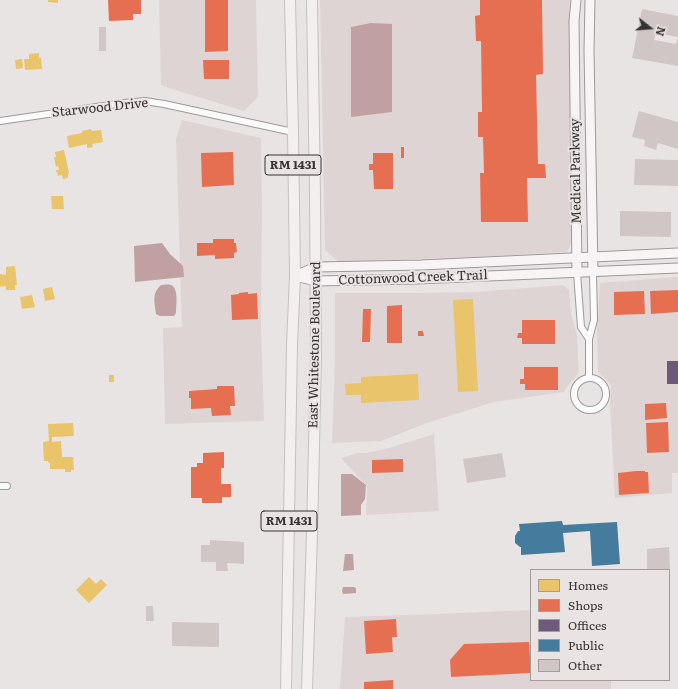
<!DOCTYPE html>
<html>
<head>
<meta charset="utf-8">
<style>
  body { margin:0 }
  #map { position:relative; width:678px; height:689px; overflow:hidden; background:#e9e4e4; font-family:Literata,serif }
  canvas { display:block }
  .legend { position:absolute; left:530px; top:569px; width:140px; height:112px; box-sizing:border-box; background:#eae3e3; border:1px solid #a29c9c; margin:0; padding:5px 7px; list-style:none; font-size:12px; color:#353232 }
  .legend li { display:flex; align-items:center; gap:8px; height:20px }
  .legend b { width:20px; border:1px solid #a29c9c }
  .north { position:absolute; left:630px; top:8px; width:40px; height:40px; -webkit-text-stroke:3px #eae3e3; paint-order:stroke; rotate:107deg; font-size:11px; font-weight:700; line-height:16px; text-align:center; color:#353232 }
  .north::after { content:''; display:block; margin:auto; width:14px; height:18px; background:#353232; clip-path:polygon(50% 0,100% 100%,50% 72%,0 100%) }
</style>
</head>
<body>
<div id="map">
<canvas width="678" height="689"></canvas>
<ul class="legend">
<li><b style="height:11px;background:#e9c46a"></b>Homes</li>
<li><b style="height:11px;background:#e76f51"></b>Shops</li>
<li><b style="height:11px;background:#6d597a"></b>Offices</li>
<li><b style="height:11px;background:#457b9d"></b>Public</li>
<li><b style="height:11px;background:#d1c6c6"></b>Other</li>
</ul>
<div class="north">N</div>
</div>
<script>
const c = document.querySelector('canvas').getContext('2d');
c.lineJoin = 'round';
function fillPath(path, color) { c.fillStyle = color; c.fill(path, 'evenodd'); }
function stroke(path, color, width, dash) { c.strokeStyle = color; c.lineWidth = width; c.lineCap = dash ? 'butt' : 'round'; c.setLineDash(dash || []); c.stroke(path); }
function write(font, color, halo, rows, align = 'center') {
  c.font = font + ' Literata,serif'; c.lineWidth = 4; c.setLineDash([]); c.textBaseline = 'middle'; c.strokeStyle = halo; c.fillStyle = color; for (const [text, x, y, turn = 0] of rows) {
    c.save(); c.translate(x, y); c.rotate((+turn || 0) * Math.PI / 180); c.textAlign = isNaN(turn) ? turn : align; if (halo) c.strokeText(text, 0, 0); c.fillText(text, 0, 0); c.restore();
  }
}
fillPath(new Path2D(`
  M159 0H256L258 97 244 111 172 89 161 85Z
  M320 0H570L569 9 572 241 567 252 474 257 339 262 325 250Z
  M182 120 261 138 262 206 261 325 264 421 165 424 163 328 182 327 176 139Z
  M678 277V473H672V493L615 498 610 403 611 385 603 376 598 372 597 328 600 283Z
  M563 285 569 290 571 314 577 335 579 373 569 384 564 392 494 402 427 423 381 441 332 443 335 359V293H415L475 292Z
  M434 434 439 511 366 515 367 486 341 458 357 453H366L389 448Z
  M531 610V680H611V689H340L345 617 438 614 480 612Z`), '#dfd4d4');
fillPath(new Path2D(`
  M371 23 392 24V112L351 117V27Z
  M162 243 170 254 183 266 184 277 135 282 134 246Z
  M161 285C163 285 168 284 171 285 179 288 176 306 176 313L174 316H160L156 314C155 303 151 294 161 285Z
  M341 474H352L366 485 365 499 361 505V515L341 516Z
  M345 554H353L354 570 343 571Z
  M343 587H354L356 588V593L343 594 342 591Z`), '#c1a0a1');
fillPath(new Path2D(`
  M48 0H58V3L48 2Z
  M39 53V58H41L42 69 25 70 24 59H29V54Z
  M22 59 23 68 16 69 15 60Z
  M91 129 92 131 101 130 103 142 92 144 93 147 87 148V144L69 148 67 136 82 133V131Z
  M64 150 69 173 68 174V178L63 179 62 175 58 176 56 170H59L58 166 56 167 54 157H56L55 152Z
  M51 196H63L64 209H52Z
  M15 266 17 285H15V290H6V286L0 287V274L6 275V267Z
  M52 287 55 299 45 301 43 289Z
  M32 295 35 307 22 309 20 297Z
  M473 299 478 391 458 392 453 300Z
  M418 374 419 400 361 403V395H346L345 384 361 383V377Z
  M109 375H114V382H109Z
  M73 423 74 436 52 437V442L61 441 62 457H73L74 470H71V472H65V469H50V463H49L48 461H44L43 442 49 441 48 424Z
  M89 577 96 584 101 579 107 585 89 603 76 590Z`), '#e9c46a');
fillPath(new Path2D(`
  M108 0H141V14H133V20L109 21Z
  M205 0H228V51L205 52Z
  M480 0H542L543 74 536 75 538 164H545L546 178H527L528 222H481L480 173H484L483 137H478V112H482L481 41H476L475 16 480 15Z
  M203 60H229V79H204Z
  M401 147H404V158H401Z
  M233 152 234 185 202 187 201 153Z
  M373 153H393V189H374L373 170H369V164H373Z
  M213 239H234V243H236L237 252 234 253V258L215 259V255L197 256V243H213Z
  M678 290V312L651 314 650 291Z
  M644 291 645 314 614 315V292Z
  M248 292V294L257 293 258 319 232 320 231 295 239 294V293Z
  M402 305V343H387V306Z
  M363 309H371L370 342H362Z
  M522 320H555V344H522V338H517L518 333H522Z
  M418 331H423L424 336H418Z
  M524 367H558V390H525V384H520V379H524Z
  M217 386H234L235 406H230L231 415 212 416 211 408 191 409V398H189V391L217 389Z
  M666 403 667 418 645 420V404Z
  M668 422 669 452 647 453 646 423Z
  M224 452V468H221V484H231V497H222V503H202V498H191V467H197V463H203V453Z
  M403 459V472L372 473V460Z
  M636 471H645V472H648L649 493 619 495 618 473Z
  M396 619 397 637H392L393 652 366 654 364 621Z
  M529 642 531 673 451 677 450 660 464 644Z
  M393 680V689H364V682Z`), '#e76f51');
fillPath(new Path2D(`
  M667 361H678V384H667Z`), '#6d597a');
fillPath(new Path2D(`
  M562 521 563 525 617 522 620 564 592 566 590 531 563 533 565 552 521 555V547H520L515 543V536L518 531H520L519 524Z`), '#457b9d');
fillPath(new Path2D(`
  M642 9 678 16V37L656 33 654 40 676 44 677 39H678V66L632 58Z
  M99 27H106V51H99Z
  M639 111 678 122V149L658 143 656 150 644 146 645 140 632 137Z
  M635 159 678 160V186L634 185Z
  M620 211 671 212V237L620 236Z
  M502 453 506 477 467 483 463 459Z
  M210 540 244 542V564L227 563 228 571H216V562H201V545H210Z
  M669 547 670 569 647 570V549Z
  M146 606H153L154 621H146Z
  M172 622 219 623V647L172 646Z`), '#d1c6c6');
const street = new Path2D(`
  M0 121 124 103 145 101 164 104 293 132
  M577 273 581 327 589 339
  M589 378V339L594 320 593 272
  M574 394a16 16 0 1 1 32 0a16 16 0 1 1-32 0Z
  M0 486H7`);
const secondary = new Path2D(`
  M576 0 574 21 577 273
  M590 0 589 51 593 272
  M295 276 316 267 421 265 678 253
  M295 276 316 281 417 279 678 268`);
const primary = new Path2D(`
  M286 689 292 345 295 276 293 132 290 0
  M307 689 312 534 316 357 315 196 312 0`);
stroke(street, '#9d9999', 8);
stroke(secondary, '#9d9999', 11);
stroke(primary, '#c3c1c1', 12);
stroke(street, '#fcfbfb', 6);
stroke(secondary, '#f8f4f5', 9);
stroke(primary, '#f4eeee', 10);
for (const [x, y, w] of [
  [293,165,56],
  [289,521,56]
]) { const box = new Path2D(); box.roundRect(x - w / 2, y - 10, w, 20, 3); c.fillStyle = '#eae3e3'; c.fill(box); stroke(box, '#353232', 1); }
write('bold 12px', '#353232', null, [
  ["RM 1431",293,165],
  ["RM 1431",289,521]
]);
write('13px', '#353232', '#eae3e3', [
  ["Starwood Drive",100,108,-6],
  ["Medical Parkway",576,171,-91],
  ["Cottonwood Creek Trail",413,278,-2],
  ["East Whitestone Boulevard",315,345,-89]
]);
</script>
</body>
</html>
